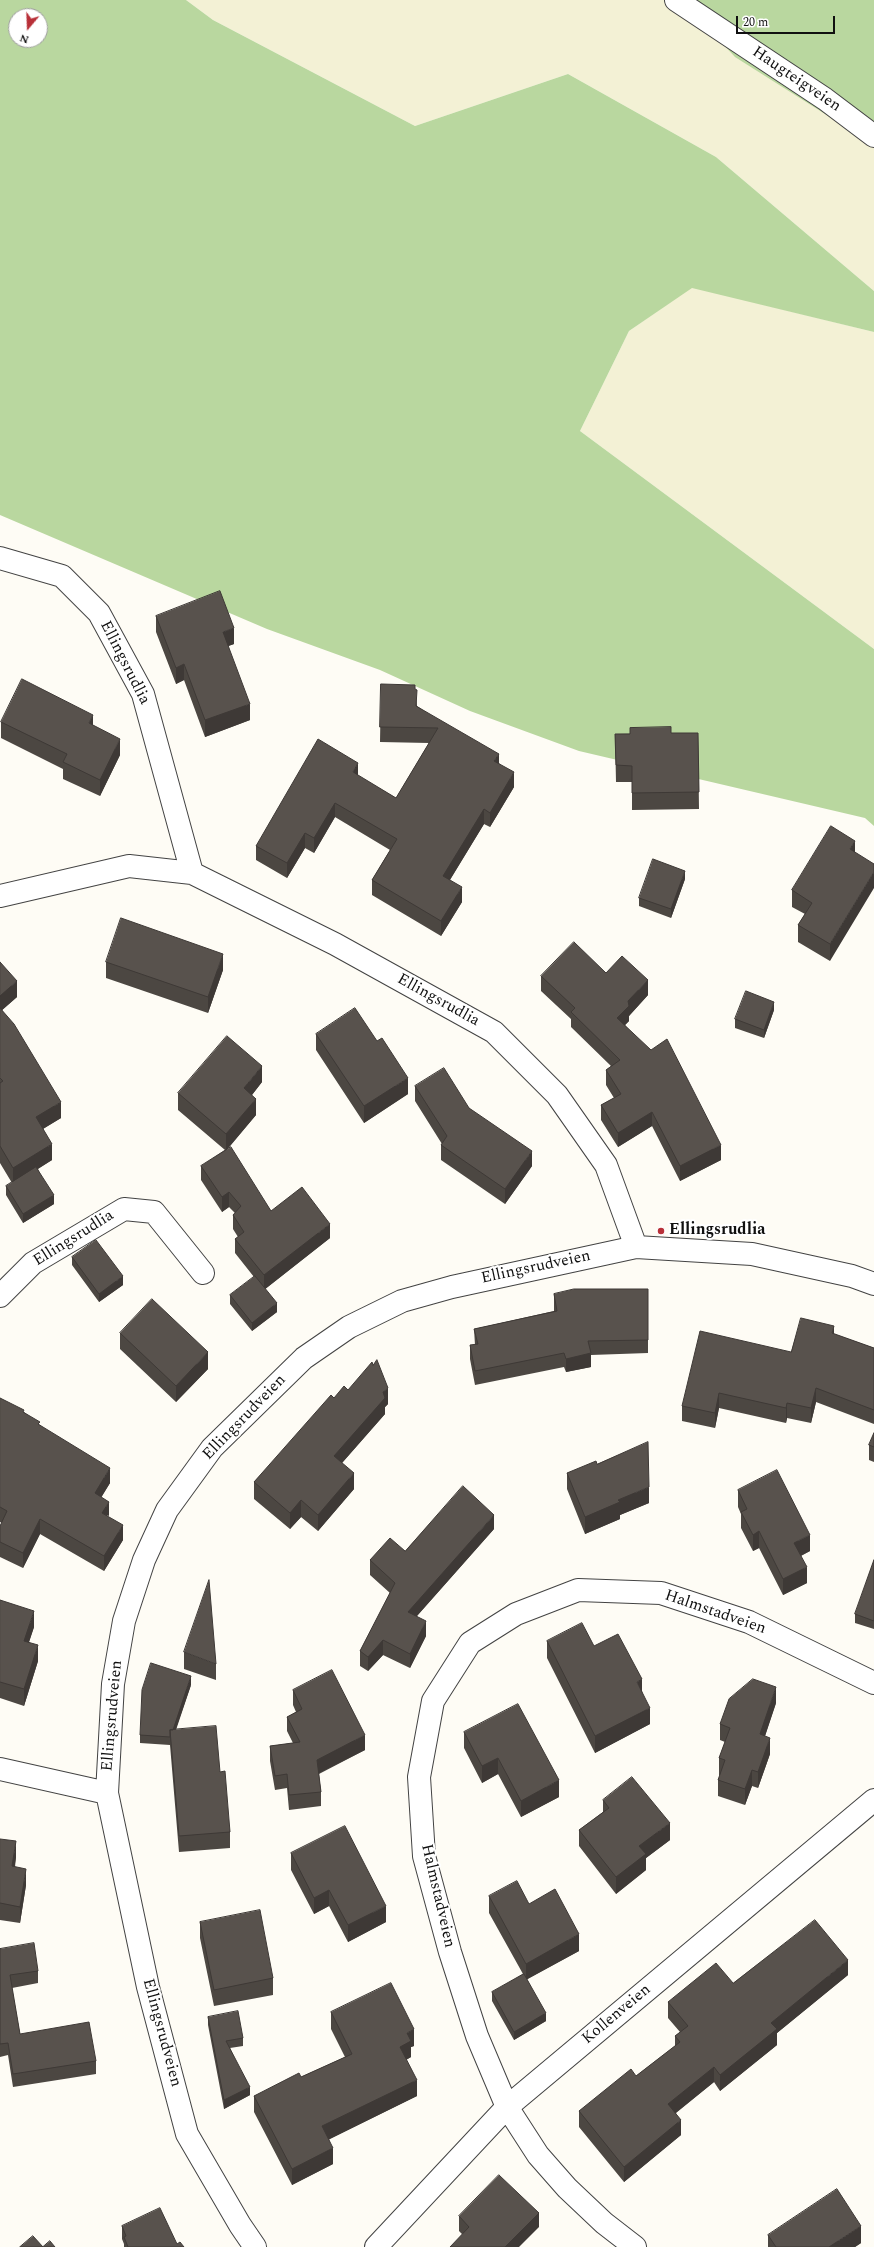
<!DOCTYPE html>
<html>
<head>
<meta charset="utf-8">
<style>
  body { margin:0 }
  #map { position:relative; width:874px; height:2247px; overflow:hidden; background:#fefcf5; font-family:Spectral,serif }
  canvas { display:block }
  .north { position:absolute; left:8px; top:8px; width:40px; height:40px; box-sizing:border-box; background:#fff; border:1px solid #9f9f9f; border-radius:50%; rotate:199deg; font-size:11px; font-weight:700; line-height:16px; text-align:center; color:#101010 }
  .north::after { content:''; display:block; margin:auto; width:14px; height:18px; background:#b83038; clip-path:polygon(50% 0,100% 100%,50% 72%,0 100%) }
  .scale { position:absolute; left:736px; top:16px; width:99px; height:18px; box-sizing:border-box; border:2px solid #101010; border-top:0; padding-left:5px; font-size:12px; line-height:14px; white-space:nowrap; color:#101010; -webkit-text-stroke:3px #fff; paint-order:stroke }
</style>
</head>
<body>
<div id="map">
<canvas width="874" height="2247"></canvas>
<div class="north">N</div>
<div class="scale">20 m</div>
</div>
<script>
const c = document.querySelector('canvas').getContext('2d');
c.lineJoin = 'round';
function fillPath(path, color) { c.fillStyle = color; c.fill(path, 'evenodd'); }
function stroke(path, color, width, dash) { c.strokeStyle = color; c.lineWidth = width; c.lineCap = dash ? 'butt' : 'round'; c.setLineDash(dash || []); c.stroke(path); }
function write(font, color, halo, rows, align = 'center') {
  c.font = font + ' Spectral,serif'; c.lineWidth = 4; c.setLineDash([]); c.textBaseline = 'middle'; c.strokeStyle = halo; c.fillStyle = color; for (const [text, x, y, turn = 0] of rows) {
    c.save(); c.translate(x, y); c.rotate((+turn || 0) * Math.PI / 180); c.textAlign = isNaN(turn) ? turn : align; if (halo) c.strokeText(text, 0, 0); c.fillText(text, 0, 0); c.restore();
  }
}
fillPath(new Path2D(`
  M186 0H682L874 145V291L716 157 568 74 415 126 213 20Z
  M692 287 874 332V649L580 431 629 331Z`), '#f3f1d5');
fillPath(new Path2D(`
  M0 0H186L213 20 415 126 568 74 716 157 874 291V332L692 288 629 331 580 431 874 649V826L865 818 579 751 470 711 380 670 267 629 0 515ZM16 16H40V40H16Z
  M682 0H874V145L735 57Z`), '#b9d79f');
const minor = new Path2D(`
  M676 0 825 99 874 136
  M0 558 62 576 99 613 143 694 192 873
  M0 896 129 866 192 873 335 944 494 1032 557 1095 606 1165 636 1247
  M0 1296 33 1263 124 1209 154 1212 203 1273
  M0 1769 107 1793
  M255 2247 240 2225 187 2134 148 1987 107 1793 113 1684 124 1621 144 1560 167 1510 212 1448 304 1358 349 1327 402 1301 452 1287 636 1247 752 1254 852 1276 874 1284
  M376 2247 507 2107 874 1800
  M635 2247 604 2223 567 2188 538 2155 507 2107 477 2036 450 1952 424 1856 419 1777 433 1701 470 1643 516 1614 578 1590 661 1593 749 1622 874 1683`);
stroke(minor, '#434343', 24);
stroke(minor, '#fff', 22);
fillPath(new Path2D(`
  M156 616 234 644 228 646 250 720 205 737 184 680 176 684 156 632Z
  M381 684 415 689 417 706 499 763 514 787 490 827 484 824 450 880 462 902 441 936 372 895V880L390 850 335 817 314 853 305 848 287 878 256 860V846L358 776 396 798 429 743 380 742Z
  M1 722 93 725 120 755 100 796 63 779V769L1 738Z
  M671 733H698L699 809 632 810V782H616L615 734Z
  M831 826 830 961 798 942V925L805 914 792 907V890Z
  M685 879 671 918 639 906V898Z
  M0 962 17 997 2 1010 61 1118 43 1129 52 1160 38 1169 54 1204 23 1223 6 1195V1186L12 1183 0 1163Z
  M106 962 223 970 208 1013 106 978Z
  M606 973 648 995 629 1016V1021L625 1025 721 1160 680 1181 652 1126 618 1147 601 1120V1105L614 1098 606 1085V1070L611 1066 571 1027V1019L541 991V976Z
  M774 1010 764 1038 735 1028V1019Z
  M316 1034 408 1094 364 1123 316 1050Z
  M262 1082 252 1095 256 1115 227 1149 271 1211 330 1238 265 1289 277 1312 252 1331 230 1304V1295L254 1277 235 1253V1239L238 1237 233 1229V1215L235 1213 229 1207 222 1212 201 1180V1166L225 1150 178 1110V1093Z
  M415 1086 469 1108 532 1166 505 1204 441 1160V1145L442 1144 415 1101Z
  M72 1257 123 1285 99 1302 72 1265Z
  M648 1289V1353L591 1355V1367L566 1372 564 1367 475 1385 470 1359V1345H475L474 1329 554 1311V1294Z
  M120 1333 208 1369 176 1402 120 1349Z
  M834 1334 874 1348V1424L816 1402 811 1423 787 1418 786 1423 719 1408 715 1428 682 1421V1406L791 1352Z
  M348 1390 388 1404 385 1407V1414L342 1463 354 1489 318 1531 301 1517 290 1529 254 1499V1482L334 1398Z
  M0 1398 24 1412 110 1483 101 1497 108 1517 123 1540 104 1571 40 1534 23 1568 0 1557V1526L2 1523 0 1522Z
  M874 1433V1462L869 1460V1445Z
  M597 1464 649 1503 620 1515V1519L585 1534 567 1489V1473Z
  M738 1490 810 1551 801 1556 807 1583 783 1595 759 1548 753 1551 741 1528V1514L738 1507Z
  M494 1529 417 1616 426 1636 410 1668 383 1655 368 1671 360 1666V1651L390 1593 370 1575V1560Z
  M874 1560V1629L855 1623V1614Z
  M0 1600 34 1627 29 1642 38 1661 24 1706 0 1698Z
  M547 1641 594 1646 642 1691 650 1724 595 1753 547 1658Z
  M184 1652 216 1664V1680L184 1669Z
  M191 1685 176 1730 220 1772 230 1832V1848L179 1852 170 1745 140 1743V1735Z
  M293 1690 365 1750 319 1774 321 1792V1806L289 1810 287 1788 275 1790 270 1761V1746L293 1743 287 1731V1717L296 1712 293 1705Z
  M776 1703 765 1736 770 1754 758 1788 752 1786 745 1805 718 1796V1780L720 1775H719V1758L725 1742 720 1740V1724Z
  M464 1732 559 1797 521 1817 498 1774 482 1783 464 1748Z
  M603 1800 670 1840 646 1858V1870L616 1894 579 1846V1830L603 1812Z
  M0 1839 16 1857 15 1867 26 1885 20 1923 0 1920Z
  M291 1853 386 1922 348 1942 329 1906 314 1914 291 1870Z
  M489 1896 529 1904 579 1951 527 1979 546 2021 514 2040 492 2001V1992L523 1974 489 1913Z
  M200 1922 273 1978V1995L214 2006 200 1938Z
  M0 1949 38 1971V1983L12 1988 20 2034 96 2061V2074L13 2087 8 2055 0 2057Z
  M848 1975 777 2033V2045L720 2091 714 2082 676 2113 681 2135 624 2182 579 2127V2111L636 2076 675 2046V2036L680 2032 668 2018V2002L733 1983Z
  M331 2012 414 2046 411 2047V2057L406 2060 417 2096 329 2139 333 2164 292 2185 254 2112V2096L301 2077 345 2057 331 2029Z
  M208 2017 243 2038V2046L230 2048 250 2095 224 2109 208 2025Z
  M459 2216 539 2227 462 2234 459 2231Z
  M122 2226 177 2244 184 2247H124V2244L122 2239Z
  M768 2235 861 2243 855 2247H768Z`), '#4c4742');
fillPath(new Path2D(`
  M234 628V644L223 648V632Z
  M184 664V680L176 684V668Z
  M250 704V720L205 737V720Z
  M93 715V731L89 723Z
  M120 739V755L100 796V780Z
  M499 754V769L494 761Z
  M358 763V777L353 772Z
  M514 772V787L490 827V813Z
  M335 803V817L314 853V838Z
  M484 809V824L443 891V876Z
  M305 833V848L287 878V863Z
  M855 841V857L850 849Z
  M685 871V879L671 918V909Z
  M874 872V888L830 961V944Z
  M462 887V902L441 936V921Z
  M223 954V970L208 1013V997Z
  M648 980V995L629 1016V1021L617 1033V1018L628 1001Z
  M17 981V997L0 1012V996Z
  M774 1002V1010L764 1038V1030Z
  M262 1066V1082L244 1105V1088Z
  M408 1078V1094L364 1123V1106Z
  M256 1099V1115L226 1151V1134Z
  M61 1102V1118L36 1133V1117Z
  M652 1112V1126L618 1147V1133Z
  M52 1144V1160L13 1184V1168Z
  M721 1145V1160L680 1181V1166Z
  M532 1151V1166L505 1204V1189Z
  M229 1192V1207L222 1212V1197Z
  M54 1195V1204L23 1223V1214Z
  M330 1224V1238L264 1290V1275Z
  M123 1276V1285L99 1302V1294Z
  M277 1303V1312L252 1331V1323Z
  M834 1326V1341L832 1333Z
  M208 1352V1369L176 1402V1386Z
  M591 1353V1367L566 1372V1359Z
  M388 1388V1404L385 1407V1414L334 1472V1456L383 1392Z
  M816 1388V1402L811 1423V1408Z
  M719 1393V1408L715 1428V1413Z
  M787 1403V1418L786 1423V1408Z
  M110 1468V1483L95 1508V1493Z
  M354 1473V1489L318 1531V1515Z
  M649 1487V1503L620 1515V1519L585 1534V1517L618 1500Z
  M301 1500V1517L290 1529V1513Z
  M109 1502V1516L102 1513Z
  M494 1515V1529L408 1626V1612Z
  M40 1519V1534L23 1568V1553Z
  M123 1525V1540L104 1571V1556Z
  M759 1531V1548L753 1551V1535Z
  M810 1535V1551L794 1559V1543Z
  M807 1567V1583L783 1595V1579Z
  M34 1611V1627L24 1657V1641Z
  M426 1621V1636L410 1668V1654Z
  M383 1640V1655L368 1671V1657Z
  M38 1645V1661L24 1706V1689Z
  M191 1676V1685L171 1743 170 1736Z
  M642 1679V1695L637 1682Z
  M776 1687V1703L760 1751V1734Z
  M650 1708V1724L595 1753V1736Z
  M365 1735V1750L317 1774V1760Z
  M770 1738V1754L758 1788V1772Z
  M498 1758V1774L482 1783V1766Z
  M752 1770V1786L745 1805V1789Z
  M559 1780V1797L521 1817V1801Z
  M670 1823V1840L646 1858V1870L616 1894V1877L639 1846Z
  M16 1841V1857L12 1882V1866Z
  M26 1869V1885L20 1923V1907Z
  M329 1890V1906L314 1914V1898Z
  M386 1906V1922L348 1942V1925Z
  M579 1934V1951L526 1980V1964Z
  M848 1960V1975L777 2033V2045L720 2091V2075L771 2023Z
  M546 2013V2021L514 2040V2032Z
  M414 2029V2046L411 2047V2057L400 2063V2047L407 2033Z
  M714 2067V2082L668 2119V2104Z
  M417 2080V2096L322 2143V2126Z
  M250 2087V2095L224 2109V2100Z
  M681 2120V2135L624 2182V2167Z
  M333 2148V2164L292 2185V2169Z
  M539 2213V2227L519 2247H505Z
  M861 2226V2243L855 2247H829Z`), '#3e3936');
const building = new Path2D(`
  M220 591 234 628 223 632 250 704 205 720 184 664 176 668 156 616Z
  M22 679 93 715 89 723 120 739 100 780 63 762 67 754 1 722Z
  M381 684 415 685V689L417 690 416 706 499 754 494 761 514 772 490 813 484 809 443 876 462 887 441 921 372 880 397 839 335 803 314 838 305 833 287 863 256 846 318 739 358 763 353 772 396 798 438 728 380 727Z
  M671 727V733H698L699 792 632 793V766L616 765 615 734H630V728Z
  M831 826 855 841 850 849 874 864V872L830 944 798 925 812 903 792 890Z
  M653 859 685 871 671 909 639 898Z
  M121 918 223 954 208 997 106 962Z
  M574 942 606 973 622 956 648 980 628 1001 629 1006 617 1018 651 1050 667 1039 721 1145 680 1166 652 1112 618 1133 601 1105 621 1094 606 1070 620 1060 571 1012 575 1008 541 976Z
  M0 962 17 981 0 996Z
  M746 991 774 1002 764 1030 735 1019Z
  M0 1008 14 1024 61 1102 36 1117 52 1144 13 1168 0 1146V1083L3 1081 0 1078Z
  M355 1008 377 1041 382 1038 408 1078 364 1106 316 1034Z
  M227 1036 262 1066 244 1088 256 1099 226 1134 178 1093Z
  M444 1068 469 1108 532 1151 505 1189 441 1145 447 1136 415 1086Z
  M231 1147 271 1211 302 1187 330 1224 264 1275 235 1239 244 1232 233 1215 241 1206 229 1192 222 1197 201 1166Z
  M36 1167 54 1195 23 1214 6 1186Z
  M96 1240 123 1276 99 1294 72 1257Z
  M255 1276 277 1303 252 1323 230 1295Z
  M574 1289H648V1340L588 1341 591 1353 566 1359 564 1353 475 1371 470 1345 478 1344 474 1329 557 1311 554 1294Z
  M152 1299 208 1352 176 1386 120 1333Z
  M801 1318 834 1326 832 1333 874 1348V1410L816 1388 811 1408 787 1403 786 1408 719 1393 715 1413 682 1406 700 1331 791 1352Z
  M377 1360 388 1388 383 1392 385 1398 334 1456 354 1473 318 1515 301 1500 290 1513 254 1482 331 1395 334 1398 344 1386 348 1390 372 1362 373 1365Z
  M0 1398 24 1410 23 1412 40 1422 38 1424 110 1468 95 1493 109 1502 102 1513 123 1525 104 1556 40 1519 23 1553 0 1542V1526L7 1511 0 1507Z
  M874 1433V1447L869 1445Z
  M648 1442 649 1487 618 1500 620 1502 585 1517 567 1473 596 1461 597 1464Z
  M777 1470 810 1535 794 1543 807 1567 783 1579 759 1531 753 1535 741 1512 747 1509 738 1490Z
  M463 1486 494 1515 408 1612 426 1621 410 1654 383 1640 368 1657 360 1651 395 1583 370 1560 390 1538 405 1551Z
  M874 1560V1621L855 1614Z
  M209 1580 216 1664 184 1652Z
  M0 1600 34 1611 24 1641 38 1645 24 1689 0 1682Z
  M582 1623 594 1646 618 1634 642 1679 637 1682 650 1708 595 1736 547 1641Z
  M151 1663 191 1676 173 1730H170V1737L140 1735 142 1690Z
  M332 1670 365 1735 317 1760 321 1792 289 1795 287 1774 275 1776 270 1746 300 1742 287 1717 302 1709 293 1690Z
  M753 1679 776 1687 760 1734 770 1738 758 1772 752 1770 745 1789 718 1780 725 1760 719 1758 730 1728 720 1724 729 1699Z
  M518 1704 559 1780 521 1801 498 1758 482 1766 464 1732Z
  M216 1726 220 1772 225 1771 230 1832 179 1836 170 1730Z
  M632 1777 670 1823 639 1846 646 1854 616 1877 579 1830 609 1808 603 1800Z
  M345 1826 386 1906 348 1925 329 1890 314 1898 291 1853Z
  M0 1839 16 1841 12 1866 26 1869 20 1907 0 1903Z
  M517 1881 529 1904 555 1889 579 1934 526 1964 489 1896Z
  M260 1910 273 1978 214 1990 200 1922Z
  M815 1920 848 1960 771 2023 777 2029 720 2075 714 2067 668 2104 681 2120 624 2167 579 2111 631 2069 636 2076 680 2042 675 2036 688 2026 668 2002 716 1963 733 1983Z
  M34 1943 38 1971 10 1975 20 2034 89 2022 96 2061 13 2074 8 2043 0 2044V1949Z
  M524 1974 546 2013 514 2032 492 1992Z
  M391 1983 414 2029 407 2033 411 2041 400 2047 417 2080 322 2126 333 2148 292 2169 254 2096 299 2073 301 2077 352 2054 331 2012Z
  M238 2011 243 2038 226 2041 250 2087 224 2100 208 2017Z
  M499 2175 539 2213 505 2247H450L469 2227 459 2216Z
  M837 2189 861 2226 829 2247H776L768 2235Z
  M160 2208 177 2244 180 2242 184 2247H128L124 2237 126 2236 122 2226Z
  M33 2236 43 2247H20Z
  M50 2241 55 2247H43Z`);
fillPath(building, '#58524d');
stroke(building, '#3e3936', 1);
for (const [x, y, r, color] of [
  [661,1231,4,"#b83038"]
]) { const dot = new Path2D(); dot.arc(x, y, r, 0, 2 * Math.PI); c.fillStyle = color; c.fill(dot); stroke(dot, '#fff', 1.5); }
write('16px', '#101010', '#fff', [
  ["Haugteigveien",796,80,34],
  ["Ellingsrudlia",124,663,63],
  ["Ellingsrudlia",438,1001,29],
  ["Ellingsrudlia",74,1239,-32],
  ["Ellingsrudveien",536,1268,-12],
  ["Ellingsrudveien",245,1418,-46],
  ["Halmstadveien",715,1613,19],
  ["Ellingsrudveien",113,1716,-85],
  ["Halmstadveien",437,1896,77],
  ["Kollenveien",617,2015,-40],
  ["Ellingsrudveien",161,2033,75]
]);
write('bold 16px', '#101010', '#fff', [
  ["Ellingsrudlia",669,1231]
], 'left');
</script>
</body>
</html>
